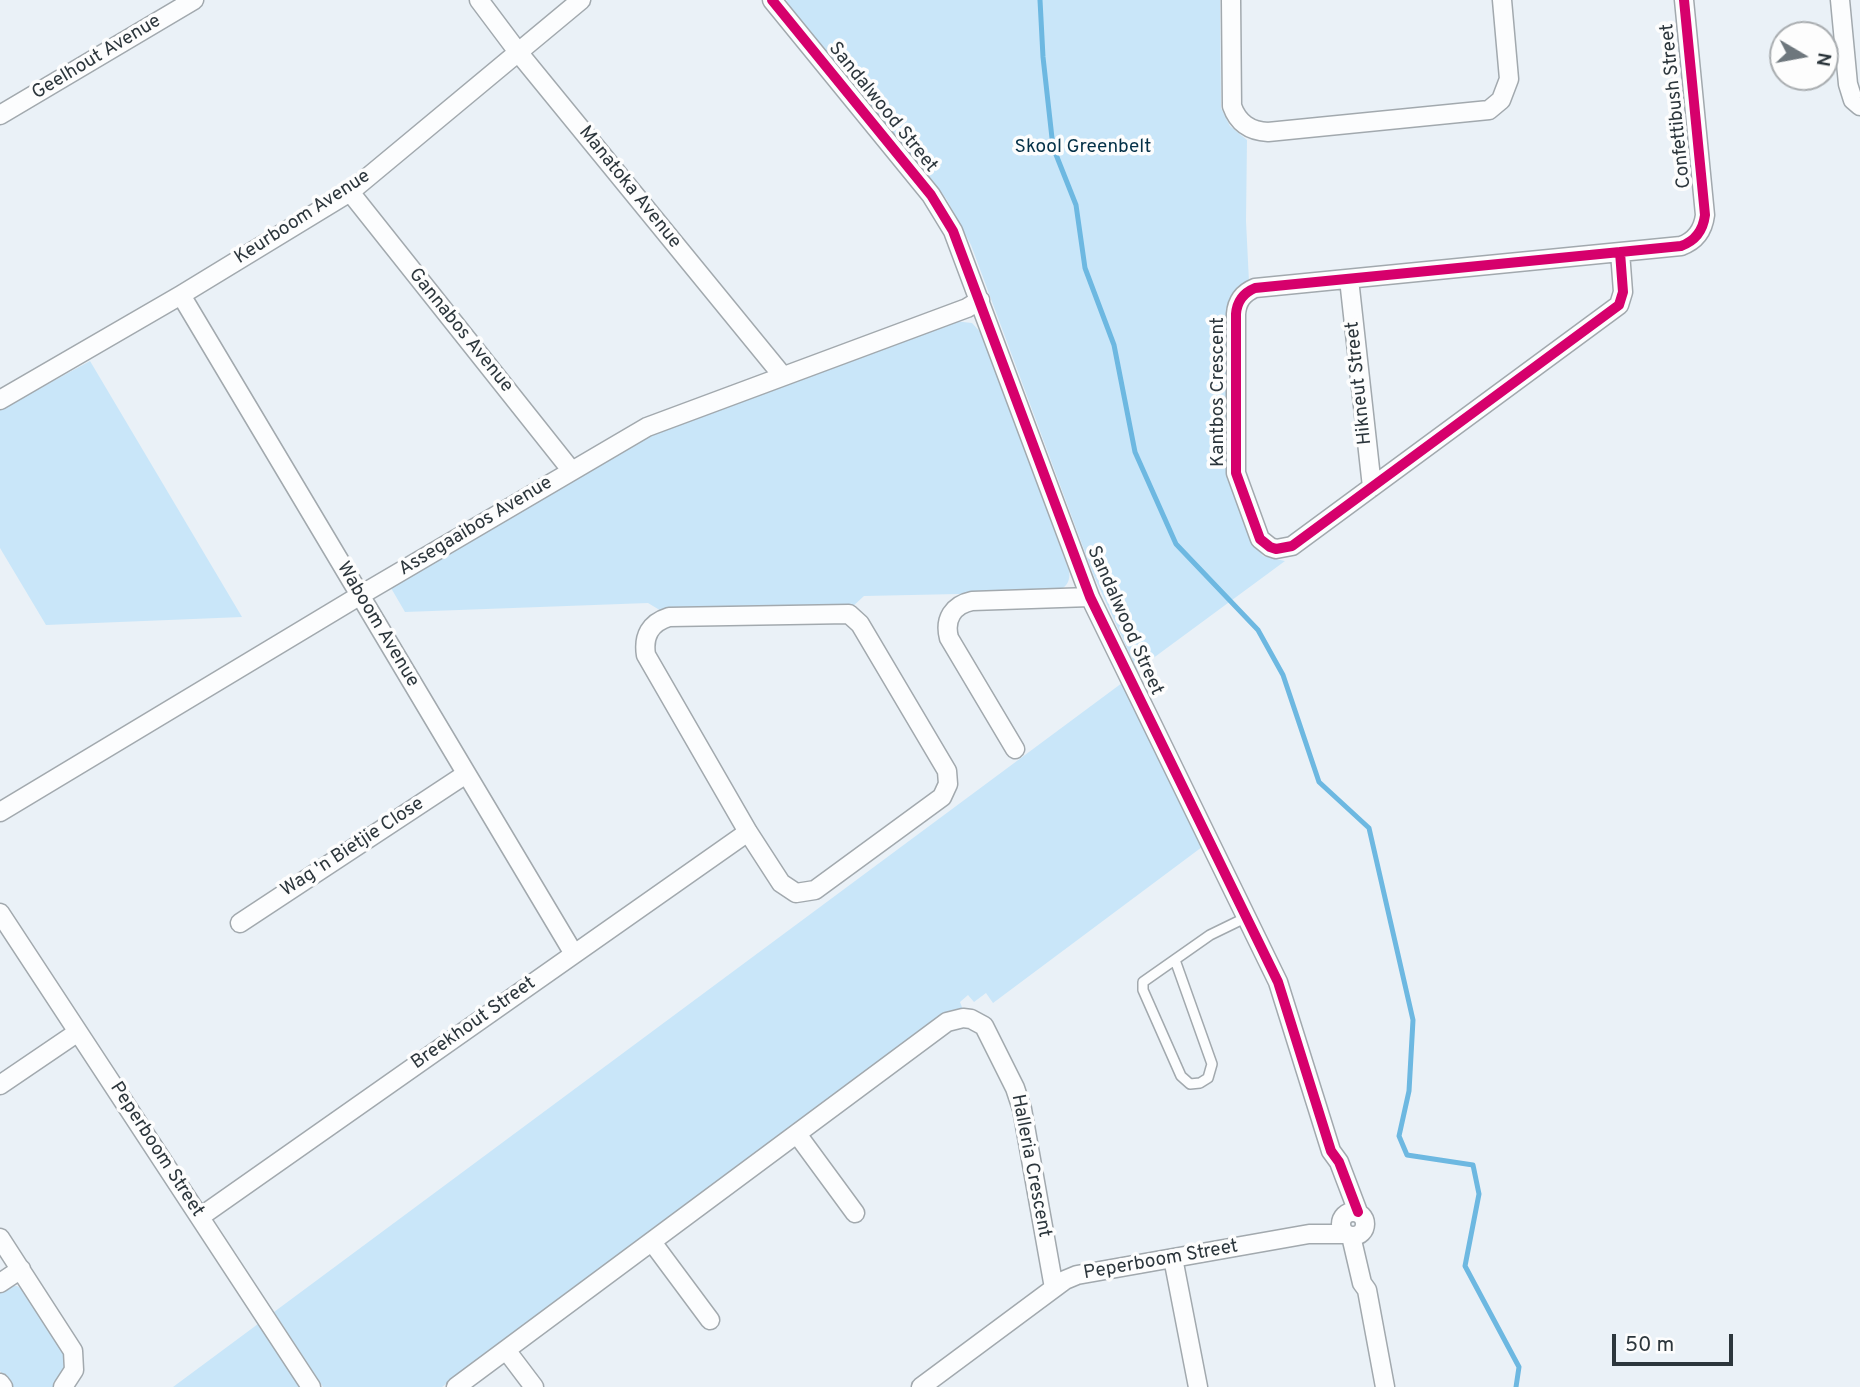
<!DOCTYPE html>
<html>
<head>
<meta charset="utf-8">
<style>
  body { margin:0 }
  #map { position:relative; width:1860px; height:1387px; overflow:hidden; background:#eaf1f7; font-family:Overpass,sans-serif }
  canvas { display:block }
  .north { position:absolute; left:1769px; top:21px; width:70px; height:70px; box-sizing:border-box; background:#fdfdfd; border:2px solid #a9adb0; border-radius:50%; rotate:100deg; font-size:19px; font-weight:700; line-height:28px; text-align:center; color:#2c363c }
  .north::after { content:''; display:block; margin:auto; width:24px; height:32px; background:#6e777d; clip-path:polygon(50% 0,100% 100%,50% 72%,0 100%) }
  .scale { position:absolute; left:1612px; top:1334px; width:121px; height:32px; box-sizing:border-box; border:4px solid #2c363c; border-top:0; padding-left:9px; font-size:21px; line-height:24px; white-space:nowrap; color:#2c363c; -webkit-text-stroke:5px #fdfdfd; paint-order:stroke }
</style>
</head>
<body>
<div id="map">
<canvas width="1860" height="1387"></canvas>
<div class="north">N</div>
<div class="scale">50 m</div>
</div>
<script>
const c = document.querySelector('canvas').getContext('2d');
c.lineJoin = 'round';
function fillPath(path, color) { c.fillStyle = color; c.fill(path, 'evenodd'); }
function stroke(path, color, width, dash) { c.strokeStyle = color; c.lineWidth = width; c.lineCap = dash ? 'butt' : 'round'; c.setLineDash(dash || []); c.stroke(path); }
function write(font, color, halo, rows, align = 'center') {
  c.font = font + ' Overpass,sans-serif'; c.lineWidth = 7; c.setLineDash([]); c.textBaseline = 'middle'; c.strokeStyle = halo; c.fillStyle = color; for (const [text, x, y, turn = 0] of rows) {
    c.save(); c.translate(x, y); c.rotate((+turn || 0) * Math.PI / 180); c.textAlign = isNaN(turn) ? turn : align; if (halo) c.strokeText(text, 0, 0); c.fillText(text, 0, 0); c.restore();
  }
}
fillPath(new Path2D(`
  M787 0H1220L1221 108 1230 126 1247 140 1246 221 1249 282 1237 291 1233 484 1250 538 1263 556 1285 561 1137 670 1093 574 971 245 947 200 932 180 785 2Z
  M954 321 972 323 983 335 1069 571C1071 584 1064 589 1053 592L864 596 851 608 839 605 663 612 648 603 405 612 391 588 644 438Z
  M90 361 242 617 46 625 0 548V410Z
  M1122 683 1202 847 993 1003 986 993 974 1002 968 995 960 1002 963 1010 945 1015 442 1387H323L274 1312Z
  M8 1286H17L27 1292 68 1360 58 1383 53 1387H12L0 1371V1291Z
  M258 1324 300 1387H173Z`), '#c9e6f9');
stroke(new Path2D(`
  M1040 0 1043 57 1053 147 1076 205 1085 268 1114 345 1135 452 1176 544 1258 630 1283 675 1319 782 1369 828 1413 1020 1409 1091 1399 1136 1407 1155 1473 1165 1479 1194 1465 1266 1519 1367 1516 1387`), '#6db8e1', 5);
const service = new Path2D(`
  M1175 960 1212 1064 1208 1078 1200 1083 1190 1084 1181 1076 1143 990V982L1210 935 1247 917`);
const minor = new Path2D(`
  M479 0 518 52 782 375
  M772 0 931 195 953 231 1090 597 1278 982 1331 1151 1339 1162 1358 1212
  M1231 0 1232 106C1238 123 1250 131 1268 132L1489 110 1501 100 1509 79 1502 0
  M1840 0 1848 84 1853 100 1860 106
  M0 115 194 0
  M350 192 571 470
  M1620 252 1623 292 1619 305 1292 546 1276 549 1270 547 1260 539 1236 473V314C1237 301 1243 293 1255 288L1681 246C1695 241 1703 231 1705 215L1684 0
  M1349 279 1372 487
  M181 295 574 954
  M0 400 181 295 350 192 581 0
  M849 614 860 624 947 771 948 784 942 797 815 890 796 893 781 883 748 832 646 655C643 636 650 623 669 617Z
  M1015 749 949 638C944 619 953 605 972 601L1090 597
  M0 812 359 596 647 427 967 308 980 300
  M0 913 311 1387
  M240 923 466 774
  M0 1085 78 1032
  M797 1134 855 1213
  M1341 1224a12 12 0 1 1 24 0a12 12 0 1 1-24 0Z
  M200 1217 748 832
  M1351 1236 1362 1283 1367 1290 1385 1387
  M0 1238 73 1351 74 1370 63 1387
  M652 1242 710 1320
  M1173 1258 1198 1387
  M0 1283 21 1269
  M506 1350 534 1387
  M0 1383 3 1387
  M456 1387 947 1022 963 1018 971 1019 984 1026 1015 1088 1022 1109 1054 1288
  M921 1387 1065 1280 1077 1275 1309 1234H1346`);
stroke(service, '#a2a9ae', 12);
stroke(minor, '#a2a9ae', 21);
stroke(service, '#fcfdfe', 9);
stroke(minor, '#fcfdfe', 18);
stroke(new Path2D(`
  M772 0 931 195 953 231 1090 597 1278 982 1331 1151 1339 1162 1358 1212
  M1620 252 1623 292 1619 305 1292 546 1276 549 1270 547 1260 539 1236 473V314C1237 301 1243 293 1255 288L1681 246C1695 241 1703 231 1705 215L1684 0`), '#d6006c', 10);
write('19px', '#2c363c', '#fdfdfd', [
  ["Geelhout Avenue",97,58,-31],
  ["Confettibush Street",1677,106,-96],
  ["Sandalwood Street",882,108,51],
  ["Manatoka Avenue",629,188,51],
  ["Keurboom Avenue",303,218,-33],
  ["Gannabos Avenue",460,331,51],
  ["Hikneut Street",1360,383,-96],
  ["Kantbos Crescent",1219,392,-90],
  ["Assegaaibos Avenue",476,527,-31],
  ["Sandalwood Street",1124,621,66],
  ["Waboom Avenue",377,625,59],
  ["Wag 'n Bietjie Close",353,848,-33],
  ["Breekhout Street",474,1024,-35],
  ["Peperboom Street",156,1150,57],
  ["Halleria Crescent",1030,1166,79],
  ["Peperboom Street",1161,1261,-10]
]);
write('19px', '#043148', '#fdfdfd', [
  ["Skool Greenbelt",1083,148]
]);
</script>
</body>
</html>
